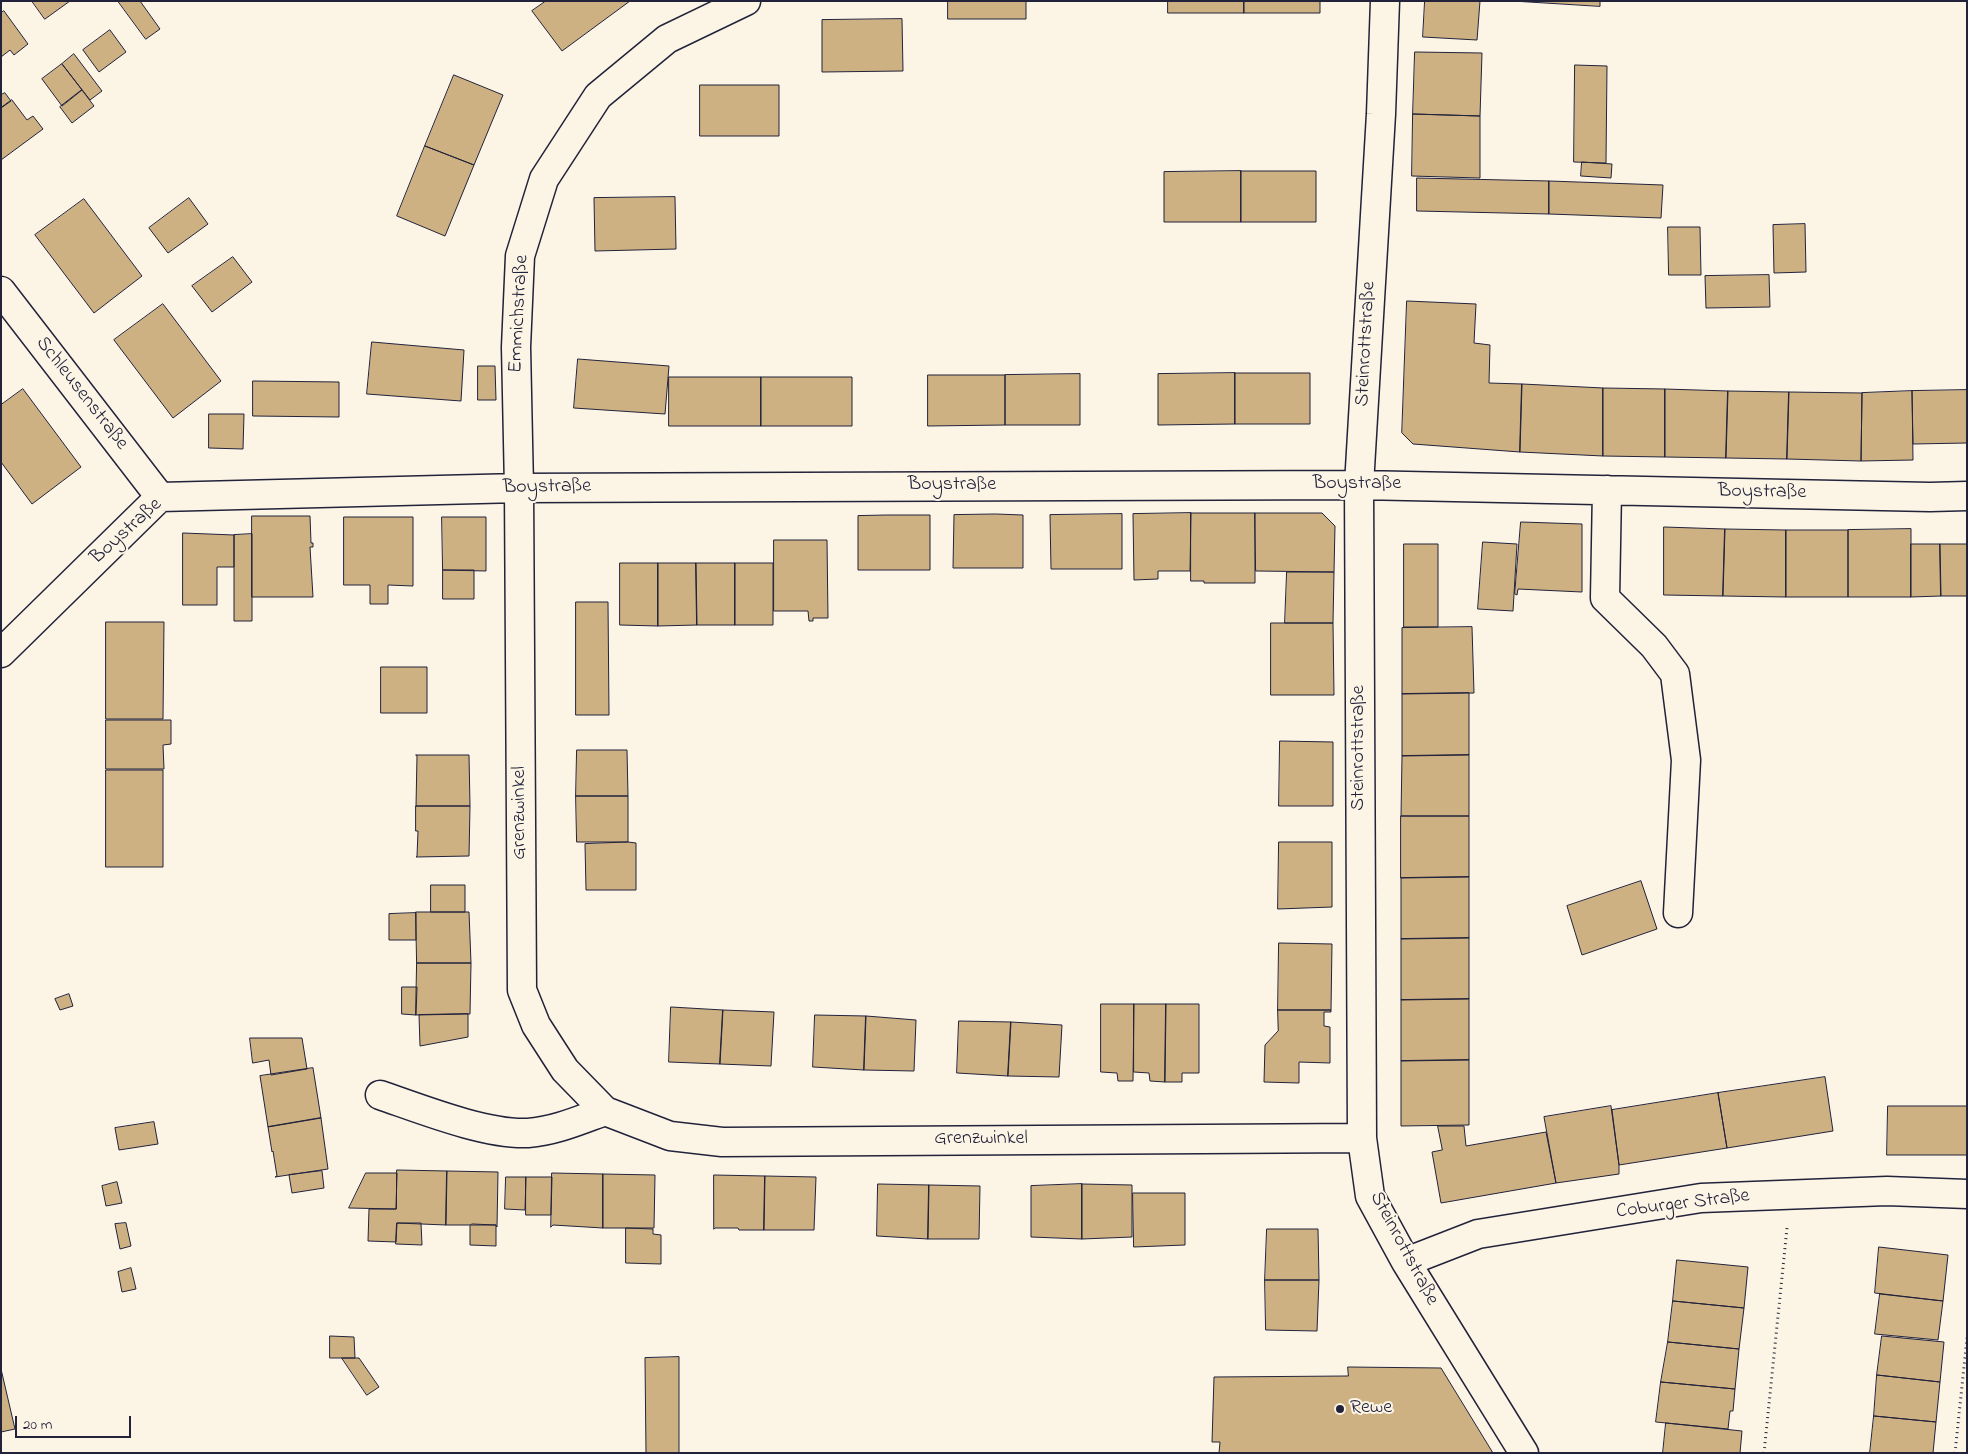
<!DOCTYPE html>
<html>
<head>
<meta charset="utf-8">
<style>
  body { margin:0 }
  #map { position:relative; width:1968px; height:1454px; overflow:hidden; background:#fcf5e5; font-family:"Indie Flower",sans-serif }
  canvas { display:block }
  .frame { position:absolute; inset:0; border:2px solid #22223b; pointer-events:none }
  .scale { position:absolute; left:15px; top:1416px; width:116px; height:22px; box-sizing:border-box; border:2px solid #22223b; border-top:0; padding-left:6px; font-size:15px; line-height:18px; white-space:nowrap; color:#22223b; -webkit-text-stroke:4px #fcf5e5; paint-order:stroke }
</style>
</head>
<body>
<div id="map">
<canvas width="1968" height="1454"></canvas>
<div class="frame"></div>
<div class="scale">20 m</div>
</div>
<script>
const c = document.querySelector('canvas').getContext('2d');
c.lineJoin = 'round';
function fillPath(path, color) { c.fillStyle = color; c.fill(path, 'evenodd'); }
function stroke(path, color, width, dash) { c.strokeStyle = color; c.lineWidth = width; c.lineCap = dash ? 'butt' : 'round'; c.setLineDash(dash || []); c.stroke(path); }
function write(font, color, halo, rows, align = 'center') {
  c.font = font + ' "Indie Flower",sans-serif'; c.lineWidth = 4; c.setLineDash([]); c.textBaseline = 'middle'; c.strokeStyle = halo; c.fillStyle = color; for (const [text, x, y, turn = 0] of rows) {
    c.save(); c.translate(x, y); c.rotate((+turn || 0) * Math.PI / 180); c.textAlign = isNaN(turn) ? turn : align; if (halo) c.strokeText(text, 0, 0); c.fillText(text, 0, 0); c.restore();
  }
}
const building = new Path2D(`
  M32 1H70L45 19Z
  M118 1H140L160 29 146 39Z
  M546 1H630L562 51 532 11Z
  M948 1H1026V19H948Z
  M1168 1H1244V13H1168Z
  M1244 1H1320V13H1244Z
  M1425 1H1480L1477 40 1423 37Z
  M1513 1H1600V6Z
  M4 11 28 44 14 55 10 50 1 57V13Z
  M902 19 903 71 822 72V20Z
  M110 30 126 52 99 72 83 50Z
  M1415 52 1482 53 1480 116 1413 114Z
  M74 54 102 91 90 100 62 64Z
  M62 64 82 90 62 106 42 79Z
  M1575 65 1607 66 1606 163 1574 162Z
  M454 75 503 95 474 165 425 146Z
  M700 85H779V136H700Z
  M82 90 94 106 72 123 60 107Z
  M5 93 11 101 1 108V95Z
  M12 100 27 120 33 116 43 129 1 160V108Z
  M1413 114 1480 116V178L1412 176Z
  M425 146 474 165 445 236 397 216Z
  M1582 162 1612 164 1611 178 1581 176Z
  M1241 171V222H1164V172Z
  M1241 171H1316V222H1241Z
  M1417 178 1549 181V214L1417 211Z
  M1549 181 1663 185 1661 218 1549 214Z
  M675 197 676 249 595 251 594 198Z
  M189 198 208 224 168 253 149 228Z
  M84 199 142 276 94 313 35 235Z
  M1805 224 1806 272 1774 273 1773 225Z
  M1668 227H1700L1701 275H1669Z
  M233 257 252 282 212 312 192 286Z
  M1769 275 1770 307 1706 308 1705 276Z
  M1407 301 1476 304 1474 343 1490 345 1489 383 1522 384 1520 452 1413 444 1402 433Z
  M163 304 221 381 173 418 114 340Z
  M372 342 464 350 461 401 367 394Z
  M578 359 669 366 665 414 574 408Z
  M478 366H495L496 400H478Z
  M1235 373V424L1158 425V374Z
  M1235 373H1310V424H1235Z
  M1080 374V425H1005V375Z
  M928 375H1005V425L928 426Z
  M669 377H761V426H669Z
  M761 377H852V426H761Z
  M253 381 339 382V417L253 416Z
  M1522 384 1603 388V456L1520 452Z
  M1603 388 1665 389V457L1603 456Z
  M23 389 81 467 32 504 1 462V405Z
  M1665 389 1728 391 1726 458 1665 457Z
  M1967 390V443L1913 444 1912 391Z
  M1728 391 1789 392 1787 459 1726 458Z
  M1912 391 1913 460 1861 461 1862 393Z
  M1789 392 1862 393 1861 461 1787 459Z
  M209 414H244L243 449 209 448Z
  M1191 513 1190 571H1158V579L1134 580 1133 514Z
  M1191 513H1255V583H1204V581H1191Z
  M1255 513H1322L1335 526 1334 572 1256 571Z
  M996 514 1023 515V568H953L954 515Z
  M1122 514V569H1051L1050 515Z
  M887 515H930V570H858V516Z
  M252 516H310L311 543H313V547H310L313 597H252Z
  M344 517H413V586L388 585V604H370V585H344Z
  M442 517H486V571L443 570Z
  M1521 522 1582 524V592L1518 589 1517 595 1515 594Z
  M1664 527 1725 529 1723 596 1664 595Z
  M1725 529 1786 530V597L1723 596Z
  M1911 529V597H1848V530Z
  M1786 530H1848V597H1786Z
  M183 533 234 535V567H217V605H183Z
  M252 534V621H234V535Z
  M774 540H827L828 618H813V621H809L808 611H774Z
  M1483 542 1517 544 1513 611 1478 609Z
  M1404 544H1438V627H1404Z
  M1911 544H1940L1941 596 1911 597Z
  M1940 544H1967V596H1941Z
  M620 563H658V626L620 625Z
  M658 563H696L697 625 658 626Z
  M696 563H735V625H697Z
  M735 563H773V625H735Z
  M443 570H474V599H443Z
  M1287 572H1334L1333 623H1285Z
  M576 602H608L609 715H576Z
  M106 622H164L163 719H106Z
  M1271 623H1333L1334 695H1271Z
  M1472 627 1474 693 1402 694V628Z
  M381 667H427V713H381Z
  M1469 693V755L1402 756V694Z
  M106 720H171V744L163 745 164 769H106Z
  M1280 741 1333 742V806H1279Z
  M577 750H627L628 796H576Z
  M416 755H469L470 806H416L417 756Z
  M1469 755V816H1401L1402 756Z
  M106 770H163V867H106Z
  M576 796H628V842H577Z
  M416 806H470L469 856 416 857 417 856 418 831H416Z
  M1401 816H1469V877L1401 878Z
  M628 842 636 843V890H586L585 844Z
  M1279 842H1332V907L1278 909Z
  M1469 877V938L1401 939V878Z
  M1641 881 1657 929 1582 955 1567 906Z
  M431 885H465V912H431Z
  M416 912H469L471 963H417Z
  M416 913V940H389V914Z
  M1469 938V999L1401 1000V939Z
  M1279 943 1332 944 1331 1010H1278Z
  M417 963H471L470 1014 416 1015Z
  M402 987H417L416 1015 402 1014Z
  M69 994 73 1006 60 1010 55 999Z
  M1469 999V1060L1401 1061V1000Z
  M1101 1004H1134L1133 1081H1118L1117 1073 1101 1072Z
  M1134 1004H1166L1165 1082 1150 1081 1149 1073 1134 1072Z
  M1166 1004H1199V1073H1182V1082H1165Z
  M671 1007 723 1010 720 1064 669 1062Z
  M723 1010 774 1012 771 1066 720 1064Z
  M1278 1010H1331V1012H1324V1026L1330 1027V1063L1299 1062V1083L1264 1082 1265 1045 1278 1031Z
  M468 1014V1037L420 1046 419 1015Z
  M815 1015 866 1016 864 1070 813 1067Z
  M866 1016 916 1020 914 1071 864 1070Z
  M959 1021 1011 1022 1008 1076 957 1073Z
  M1011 1022 1062 1025 1059 1077 1008 1076Z
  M250 1038H302L307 1069 271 1075 269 1060 253 1063Z
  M1469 1060V1125L1401 1126V1061Z
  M313 1068 321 1118 268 1127 260 1076Z
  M1825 1077 1833 1131 1727 1148 1718 1093Z
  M1718 1093 1727 1148 1619 1165 1612 1110Z
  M1611 1106 1619 1165V1174L1556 1183 1544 1117Z
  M1888 1106H1967V1155H1887Z
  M321 1118 328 1169 275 1177 277 1176 273 1151 272 1152 268 1127Z
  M154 1122 158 1144 119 1150 115 1128Z
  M1438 1126H1464L1466 1146 1546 1132 1556 1183 1441 1203 1432 1152 1442 1150Z
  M397 1170 447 1171 446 1225 397 1223 396 1242 368 1241 369 1209H396Z
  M322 1171 324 1188 292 1193 289 1175Z
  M447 1171 498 1172 497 1227 496 1225H446Z
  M366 1173H397L396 1209 349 1208Z
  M552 1173 603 1174V1228L553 1225 551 1227Z
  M603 1174 655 1175 654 1228H603Z
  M714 1175 765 1176 764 1230H739L738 1228H715L714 1229Z
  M765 1176 816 1177 814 1230H764Z
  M506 1177H526L525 1210 505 1209Z
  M526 1177H552L551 1215H526Z
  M117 1182 122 1203 106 1206 102 1186Z
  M878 1184 929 1185 928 1239 877 1236Z
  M1082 1184V1239L1031 1237V1186Z
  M1082 1184 1132 1185V1237L1082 1239Z
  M929 1185 980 1186 979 1239H928Z
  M1133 1193H1185V1245L1134 1247Z
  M126 1223 131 1246 120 1249 115 1224Z
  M397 1223H421L422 1245 396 1244Z
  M472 1224 496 1225V1246L470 1245V1226Z
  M626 1228 653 1229V1234L661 1235V1264L626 1263Z
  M1267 1229H1318L1319 1280H1265Z
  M1879 1247 1948 1255 1943 1301 1875 1293Z
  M1677 1260 1748 1267 1744 1308 1673 1301Z
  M131 1268 136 1289 122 1292 118 1272Z
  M1265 1280H1319L1317 1331 1266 1330Z
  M1880 1294 1943 1301 1938 1340 1875 1334Z
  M1673 1301 1744 1308 1739 1349 1668 1342Z
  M330 1336 354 1337 355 1358H330Z
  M1882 1336 1944 1342 1940 1382 1877 1375Z
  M1668 1342 1739 1349 1735 1389 1661 1382Z
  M679 1357V1453H646L645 1358Z
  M342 1358H359L379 1387 367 1395Z
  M1348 1367 1441 1368 1493 1453H1219L1220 1442H1212L1214 1377 1348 1376Z
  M1 1369 15 1429 1 1432Z
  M1877 1375 1940 1382 1936 1422 1874 1416Z
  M1661 1382 1735 1389 1733 1411H1730L1728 1429 1656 1422Z
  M1874 1416 1936 1422 1933 1453H1870Z
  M1666 1423 1742 1431 1740 1453H1663Z`);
fillPath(building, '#ceb183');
stroke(building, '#22223b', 1);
const minor = new Path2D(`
  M746 1 667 39 598 96 544 179 520 256 516 347 519 488 522 990 536 1025 565 1070 605 1111 670 1136 722 1142 1362 1138
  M1385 1 1381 114 1359 485 1362 1138 1370 1196 1406 1262 1524 1453
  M1 291 160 497
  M1607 490 1605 598 1654 646 1675 674 1686 760 1678 913
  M1 653 160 497 519 488 1359 485 1930 497 1967 496
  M380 1095C421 1109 486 1135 528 1133 555 1131 580 1120 605 1111
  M1406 1262 1478 1234 1701 1198 1887 1191 1967 1194`);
stroke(minor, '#22223b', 31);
stroke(new Path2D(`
  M1764 1453 1787 1228
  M1955 1453 1967 1338`), '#22223b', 3, [1, 4]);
stroke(minor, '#fcf5e5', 28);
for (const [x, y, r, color] of [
  [1340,1409,5,"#22223b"]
]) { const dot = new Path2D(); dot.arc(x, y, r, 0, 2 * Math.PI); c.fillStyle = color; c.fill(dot); stroke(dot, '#fcf5e5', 2); }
write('20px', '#22223b', '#fcf5e5', [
  ["Emmichstraße",520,314,-87],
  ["Steinrottstraße",1367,344,-87],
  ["Schleusenstraße",81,394,52],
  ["Boystraße",1357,485],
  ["Boystraße",952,486],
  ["Boystraße",547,488,-1],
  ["Boystraße",1762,493,1],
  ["Boystraße",127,532,-42],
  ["Steinrottstraße",1360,748,-90],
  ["Grenzwinkel",521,813,-90],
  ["Grenzwinkel",981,1140],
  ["Coburger Straße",1683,1205,-7],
  ["Steinrottstraße",1403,1249,62]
]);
write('20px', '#22223b', '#fcf5e5', [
  ["Rewe",1350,1409]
], 'left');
</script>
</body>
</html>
